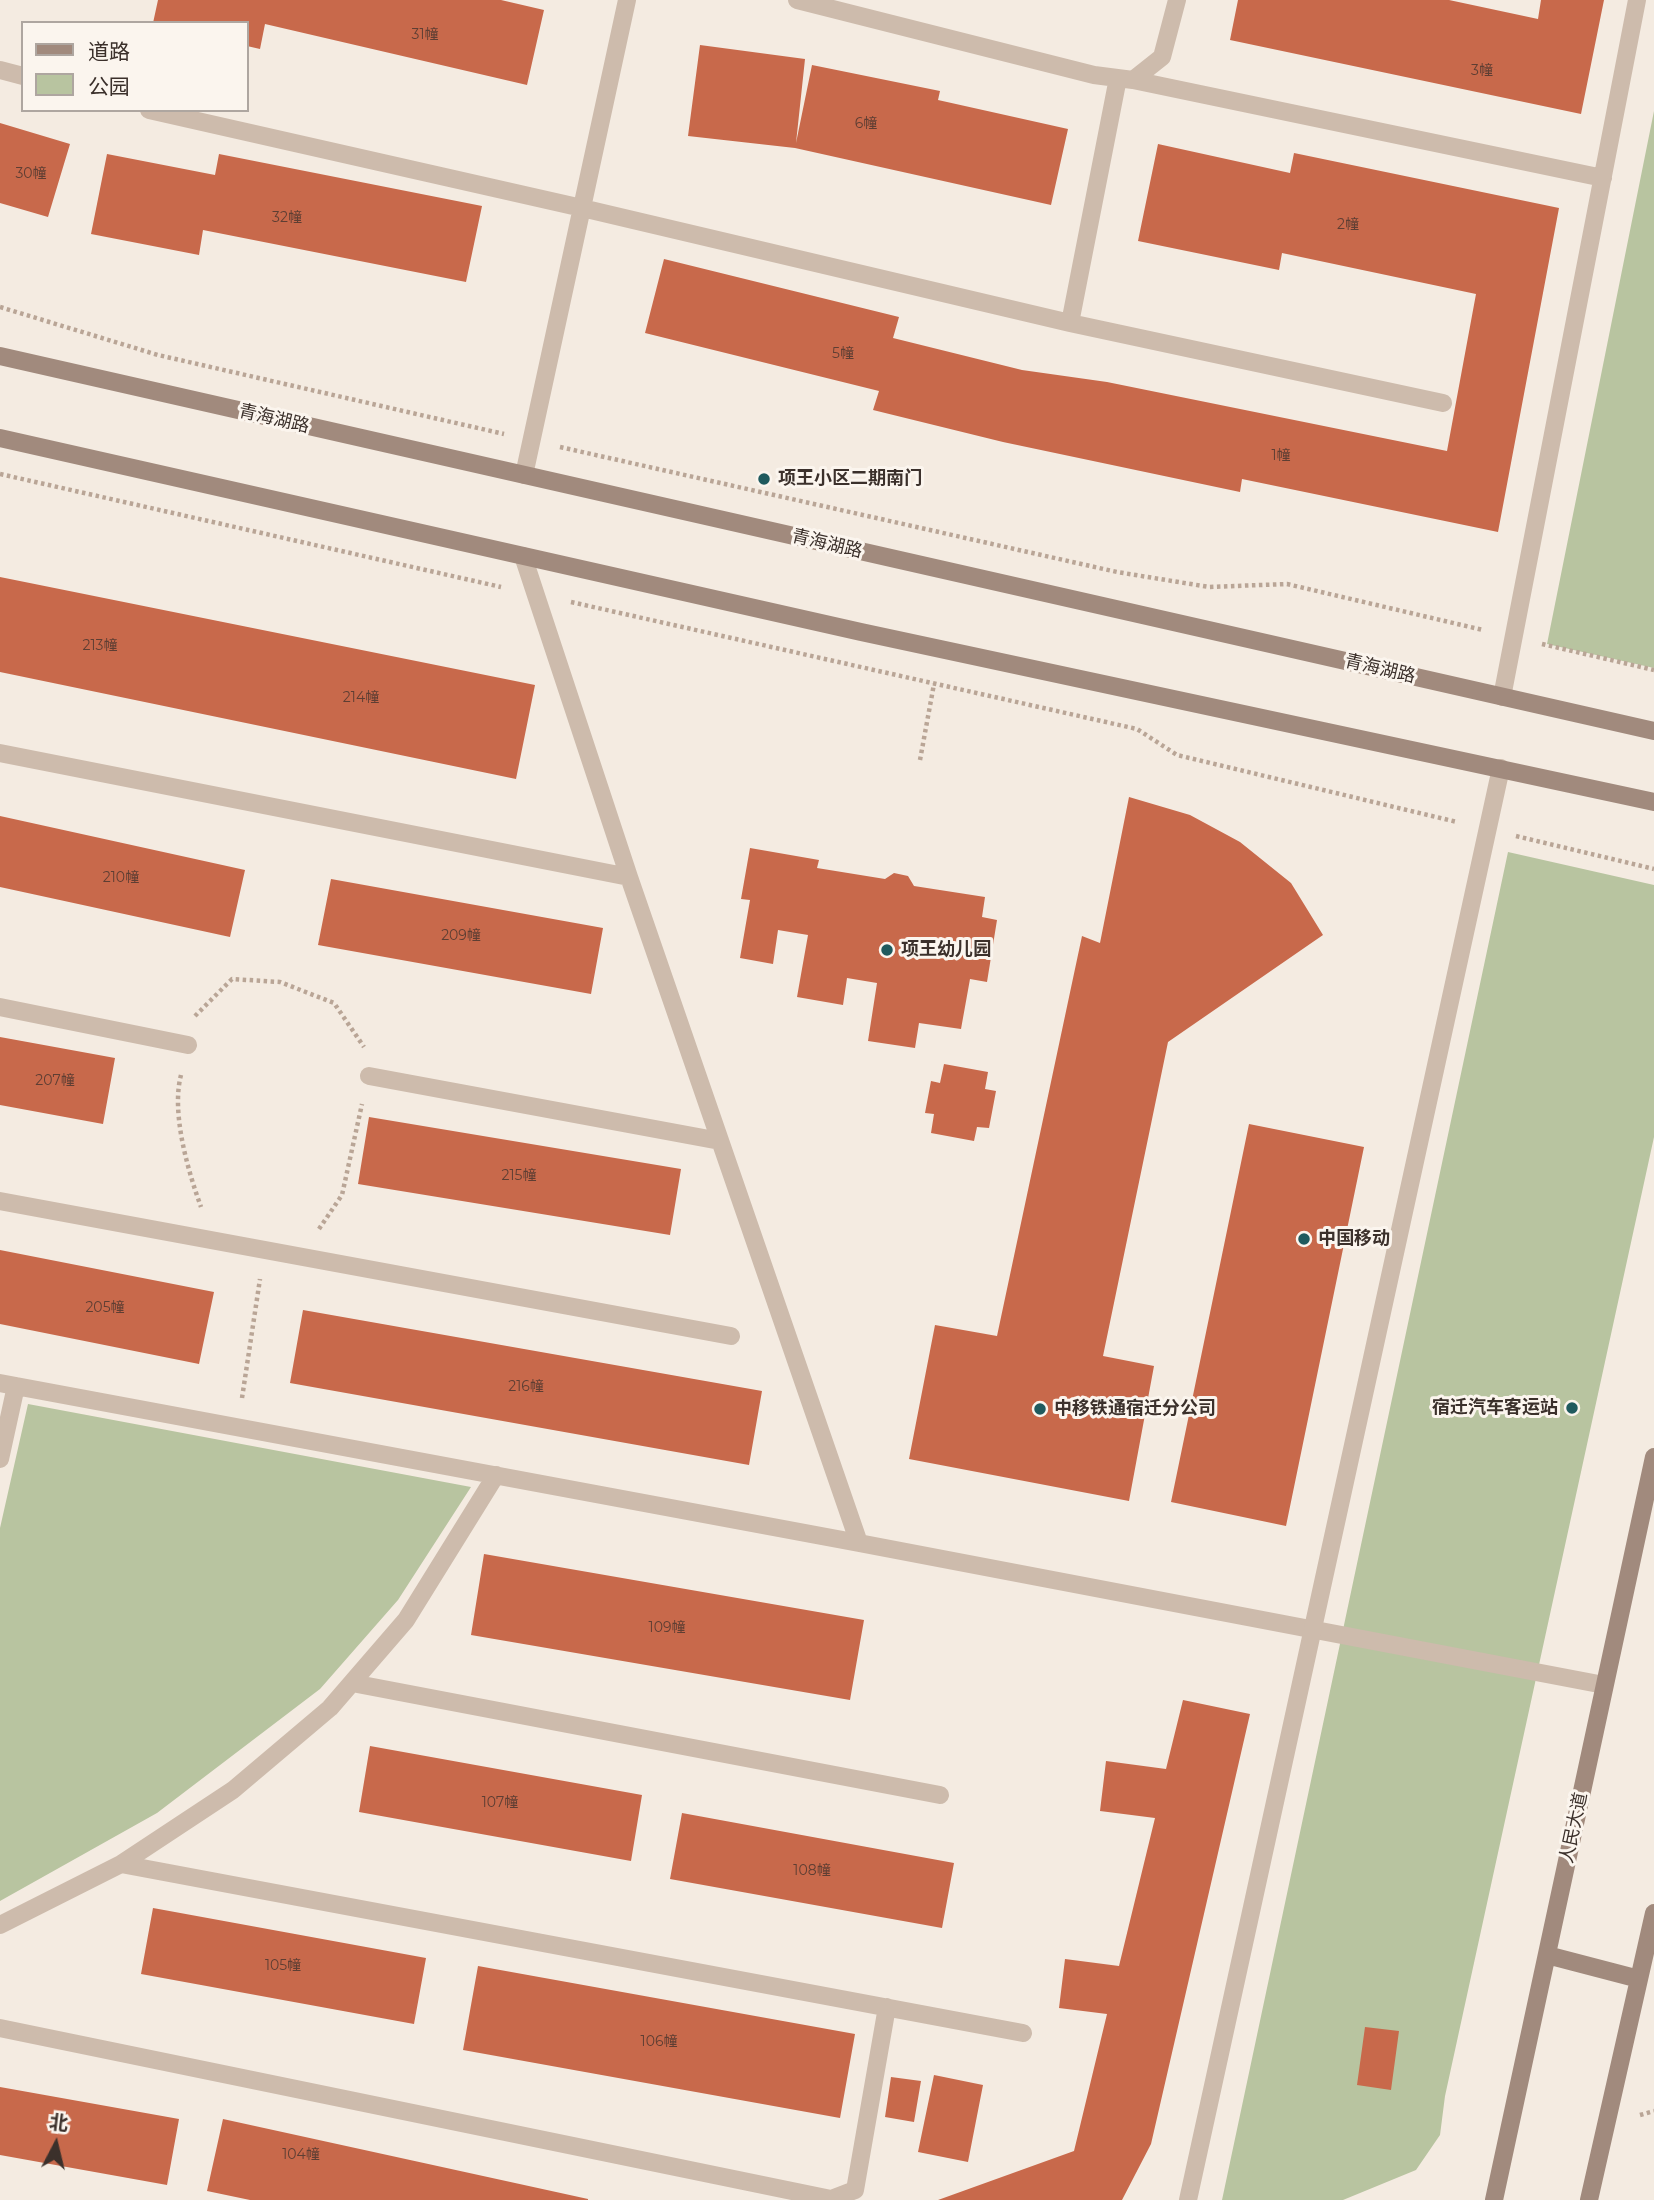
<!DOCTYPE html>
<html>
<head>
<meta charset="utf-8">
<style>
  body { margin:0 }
  #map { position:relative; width:1654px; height:2200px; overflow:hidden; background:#f4ebe1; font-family:Montserrat,"Noto Sans SC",sans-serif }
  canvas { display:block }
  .legend { position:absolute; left:21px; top:21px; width:228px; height:91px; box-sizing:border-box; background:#fbf5ee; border:2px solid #aea6a0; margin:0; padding:9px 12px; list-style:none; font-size:21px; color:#3b302b }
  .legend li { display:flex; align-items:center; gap:14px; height:35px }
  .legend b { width:35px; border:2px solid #aea6a0 }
  .north { position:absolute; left:21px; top:2109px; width:70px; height:70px; -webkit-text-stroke:5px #fbf5ee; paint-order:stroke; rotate:7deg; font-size:19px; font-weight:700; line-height:28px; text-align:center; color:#3b302b }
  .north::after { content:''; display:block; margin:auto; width:24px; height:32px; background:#3b302b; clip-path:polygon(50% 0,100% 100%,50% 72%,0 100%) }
</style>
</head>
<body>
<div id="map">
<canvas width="1654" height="2200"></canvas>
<ul class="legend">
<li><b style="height:9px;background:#a18a7d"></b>道路</li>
<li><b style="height:19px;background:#b8c4a0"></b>公园</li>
</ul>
<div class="north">北</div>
</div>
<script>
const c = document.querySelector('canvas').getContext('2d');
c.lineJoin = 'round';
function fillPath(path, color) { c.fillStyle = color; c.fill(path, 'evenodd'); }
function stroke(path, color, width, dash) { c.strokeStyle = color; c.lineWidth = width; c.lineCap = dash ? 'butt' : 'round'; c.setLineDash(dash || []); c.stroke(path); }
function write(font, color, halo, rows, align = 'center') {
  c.font = font + ' Montserrat,"Noto Sans SC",sans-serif'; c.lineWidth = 6; c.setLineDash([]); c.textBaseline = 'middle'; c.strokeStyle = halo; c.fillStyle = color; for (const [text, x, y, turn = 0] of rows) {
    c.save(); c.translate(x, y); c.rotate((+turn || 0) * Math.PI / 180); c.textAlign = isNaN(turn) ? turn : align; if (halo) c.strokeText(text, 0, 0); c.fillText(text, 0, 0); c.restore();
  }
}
fillPath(new Path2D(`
  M1654 111V668L1547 644Z
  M1508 852 1654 885V1137L1445 2096 1440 2135 1416 2170 1343 2200H1222Z
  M28 1404 471 1487 398 1600 320 1689 157 1813 0 1901V1528Z`), '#b8c4a0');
fillPath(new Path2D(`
  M158 0H501L544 10 527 85 265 24 260 49 247 46V23H153Z
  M1238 0H1449L1538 19 1541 0H1604L1581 114 1230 40Z
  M700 45 805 59 796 143 812 65 940 91 938 100 1068 129 1051 205 795 148 688 136Z
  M0 123 70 144 48 217 0 203Z
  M1158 144 1290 173 1294 153 1559 208 1498 532 1242 479 1240 492 1003 442 873 410 879 391 645 333 664 259 899 317 893 338 1022 370 1107 382 1447 451 1476 294 1282 253 1279 270 1138 241Z
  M107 154 215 175 219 154 482 206 466 282 203 230 199 255 91 234Z
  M0 577 535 685 516 779 0 672Z
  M1129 797 1190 815 1240 842 1291 883 1323 935 1168 1042 1103 1356 1154 1366 1129 1501 909 1459 935 1325 997 1336 1082 936 1100 943Z
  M0 816 245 870 230 937 0 887Z
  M750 848 819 860 817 868 885 879 894 873 908 876 914 886 985 897 982 917 997 920 987 982 970 979 961 1029 919 1023 915 1048 868 1041 877 983 847 978 843 1005 797 997 808 935 778 930 773 964 740 958 750 900 741 899Z
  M331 879 603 928 591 994 318 945Z
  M0 1037 115 1058 103 1124 0 1105Z
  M944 1064 988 1072 985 1089 996 1091 989 1128 977 1127 974 1141 931 1133 934 1114 925 1113 931 1081 940 1083Z
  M369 1117 681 1169 670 1235 358 1184Z
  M1249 1124 1364 1147 1286 1526 1171 1502Z
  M0 1250 214 1292 199 1364 0 1324Z
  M303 1310 762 1391 749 1465 290 1383Z
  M484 1554 864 1620 850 1700 471 1635Z
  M1183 1700 1250 1714 1151 2144 1122 2200H938L1074 2151 1107 2014 1059 2008 1065 1959 1119 1966 1155 1818 1100 1811 1106 1761 1166 1769Z
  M370 1746 642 1795 631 1861 359 1812Z
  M682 1813 954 1863 942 1928 670 1879Z
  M153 1908 426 1958 414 2024 141 1974Z
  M478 1966 855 2034 840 2118 463 2050Z
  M1365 2027 1399 2031 1391 2090 1357 2085Z
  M934 2075 983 2085 968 2162 918 2152Z
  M891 2077 921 2081 914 2122 885 2117Z
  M0 2087 179 2119 167 2185 0 2155Z
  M223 2119 588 2199V2200H250L207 2191Z`), '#c8694b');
stroke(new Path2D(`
  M0 307 158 355 504 434
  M560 447 1117 572 1209 587 1287 584 1483 630
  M0 474 501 587
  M571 602 1137 729 1177 755 1457 822
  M1542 644 1654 670
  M920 760 934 684
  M1516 836 1654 869
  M195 1016 232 979 280 982 334 1003 364 1047
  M181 1075C171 1113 188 1171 201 1207
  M319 1229 342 1195 362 1104
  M242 1398 260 1279
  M1640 2115 1654 2111`), '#b9a596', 4.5, [3.5, 3.5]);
stroke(new Path2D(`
  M797 0 1094 75 1133 80 1162 57 1177 0
  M0 70 23 76
  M1133 80 1603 178
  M149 110 582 208 1070 323 1443 403
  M1070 323 1118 78
  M524 475 627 0
  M523 556 629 877 859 1543 1604 1685
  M1502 697 1637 0
  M0 753 629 877
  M0 1007 188 1045
  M369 1076 720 1141
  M0 1201 731 1336
  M0 1383 859 1543
  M0 1459 16 1386
  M352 1683 940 1795
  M121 1864 1023 2033
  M0 1925 121 1864 233 1790 330 1708 406 1620 496 1475
  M0 2028 831 2199
  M829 2200 855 2190 887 2007`), '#cdbbac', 18);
stroke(new Path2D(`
  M1188 2200 1501 768`), '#cdbbac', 18);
stroke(new Path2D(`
  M0 356 1654 731
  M0 438 861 632 1654 802
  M1547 1955 1639 1979
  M1494 2200 1654 1457
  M1589 2200 1654 1913`), '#a18a7d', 18);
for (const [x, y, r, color] of [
  [764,479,7,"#1f5a5e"],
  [887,950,7,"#1f5a5e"],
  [1304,1239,7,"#1f5a5e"],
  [1572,1408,7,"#1f5a5e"],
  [1040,1409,7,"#1f5a5e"]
]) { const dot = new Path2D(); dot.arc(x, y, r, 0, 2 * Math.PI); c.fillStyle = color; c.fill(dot); stroke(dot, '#fbf5ee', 2.5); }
write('14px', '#5e3e33', null, [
  ["31幢",425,35],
  ["3幢",1482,71],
  ["6幢",866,124],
  ["30幢",31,174],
  ["32幢",287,218],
  ["2幢",1348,225],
  ["5幢",843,354],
  ["1幢",1281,456],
  ["213幢",100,646],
  ["214幢",361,698],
  ["210幢",121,878],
  ["209幢",461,936],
  ["207幢",55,1081],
  ["215幢",519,1176],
  ["205幢",105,1308],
  ["216幢",526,1387],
  ["109幢",667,1628],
  ["107幢",500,1803],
  ["108幢",812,1871],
  ["105幢",283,1966],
  ["106幢",659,2042],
  ["104幢",301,2155]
]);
write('18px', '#3b302b', '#fbf5ee', [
  ["青海湖路",274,419,13],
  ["青海湖路",827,544,13],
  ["青海湖路",1380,669,13],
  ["人民大道",1574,1828,-78]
]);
write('bold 18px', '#3b302b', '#fbf5ee', [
  ["项王小区二期南门",778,479],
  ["项王幼儿园",901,950],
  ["中国移动",1318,1239],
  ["宿迁汽车客运站",1558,1408,"right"],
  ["中移铁通宿迁分公司",1054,1409]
], 'left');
</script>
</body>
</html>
